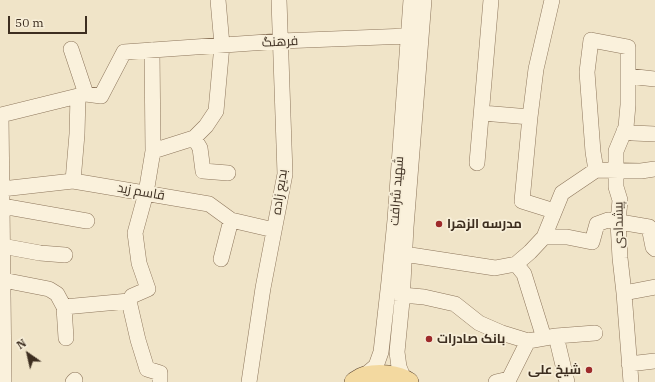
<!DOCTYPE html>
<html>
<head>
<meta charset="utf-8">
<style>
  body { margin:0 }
  #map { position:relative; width:655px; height:382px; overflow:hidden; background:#f0e4c8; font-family:"IBM Plex Serif",serif }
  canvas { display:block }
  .north { position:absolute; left:8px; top:334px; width:40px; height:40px; -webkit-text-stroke:3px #f7eed8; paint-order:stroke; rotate:326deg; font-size:11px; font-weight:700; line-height:16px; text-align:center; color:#3d2e20 }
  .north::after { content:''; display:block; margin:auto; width:14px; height:18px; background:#3d2e20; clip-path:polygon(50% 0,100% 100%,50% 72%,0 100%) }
  .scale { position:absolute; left:8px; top:16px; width:79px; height:18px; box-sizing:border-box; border:2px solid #3d2e20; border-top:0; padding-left:5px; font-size:12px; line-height:14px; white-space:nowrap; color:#3d2e20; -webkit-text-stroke:3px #f7eed8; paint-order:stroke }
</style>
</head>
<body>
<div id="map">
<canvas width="655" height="382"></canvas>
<div class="north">N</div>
<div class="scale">50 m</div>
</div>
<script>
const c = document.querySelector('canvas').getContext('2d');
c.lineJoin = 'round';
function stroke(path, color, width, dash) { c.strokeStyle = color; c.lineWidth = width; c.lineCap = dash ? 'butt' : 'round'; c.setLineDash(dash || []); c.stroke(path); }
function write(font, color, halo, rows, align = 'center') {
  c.font = font + ' "IBM Plex Serif",Cairo,serif'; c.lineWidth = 3.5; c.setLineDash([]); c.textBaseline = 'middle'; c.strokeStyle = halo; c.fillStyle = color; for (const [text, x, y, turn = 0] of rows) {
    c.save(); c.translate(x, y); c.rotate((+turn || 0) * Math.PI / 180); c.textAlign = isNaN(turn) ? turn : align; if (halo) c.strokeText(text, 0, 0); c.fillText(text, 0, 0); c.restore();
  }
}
const minor = new Path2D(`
  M552 0 536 69 530 117 522 201 554 211
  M71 49 86 94
  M628 76 655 79
  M482 113 530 117
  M624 131 633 133 655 134
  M194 138 200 148 203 171 228 173
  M153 151 194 138 206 126 216 111 222 45 218 0
  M477 163 491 0
  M596 170 593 152 587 72 591 40 628 47V105L626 127 616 151V187L620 200 618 222 620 258 624 293 631 382
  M73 181 77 134 78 96
  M2 189 73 181 91 184 209 204 231 220 274 230
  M2 206 87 221
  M544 237H567L592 242 597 224 608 220 649 227 653 247 655 249
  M2 246 40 253 65 255
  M404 254 495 268 516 264 530 252 544 237 562 193 596 170 641 171 655 169
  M221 259 231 220
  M516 264 524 274 544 338
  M3 280 49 289 57 294 64 307 129 301
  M624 293 655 287
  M402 295 424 297 455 304 479 323 502 333 528 341 556 336 595 333
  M129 301 132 296 148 289 139 263 135 233 146 193 153 151 152 50
  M129 301 138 340 147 369 160 373V382
  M64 307 66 338
  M556 336 567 382
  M629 364 655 361
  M364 376 376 366 381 352 389 281 395 220 411 0
  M404 379 399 367 397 352 402 301 406 227 424 0
  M4 382 1 115 86 94 101 96 124 52 281 41 408 36
  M73 382 75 380
  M249 382 263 288 285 174 279 0
  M496 382 509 379 528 341`);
const major = new Path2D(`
  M354 382C357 380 361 377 365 376 379 373 397 374 409 382`);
stroke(minor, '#8d765c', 16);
stroke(major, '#5b4430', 20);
stroke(minor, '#faf1dc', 15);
stroke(major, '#f3d9a0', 19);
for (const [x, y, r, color] of [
  [439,224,4,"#9e2a2b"],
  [429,339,4,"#9e2a2b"],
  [589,370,4,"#9e2a2b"]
]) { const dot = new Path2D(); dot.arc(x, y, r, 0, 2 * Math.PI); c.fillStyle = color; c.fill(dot); stroke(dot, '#f7eed8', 1.5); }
write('13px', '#3d2e20', '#f7eed8', [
  ["فرهنگ",280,42,-3],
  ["شهید شرافت",397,191,-86],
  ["قاسم زید",141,192,10],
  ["بدیع زاده",280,192,-82],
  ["پیشدادی",619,225,-91]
]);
write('bold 13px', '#3d2e20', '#f7eed8', [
  ["مدرسه الزهرا",447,224],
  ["بانک صادرات",437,339],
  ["شیخ علی",581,370,"right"]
], 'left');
</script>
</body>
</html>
